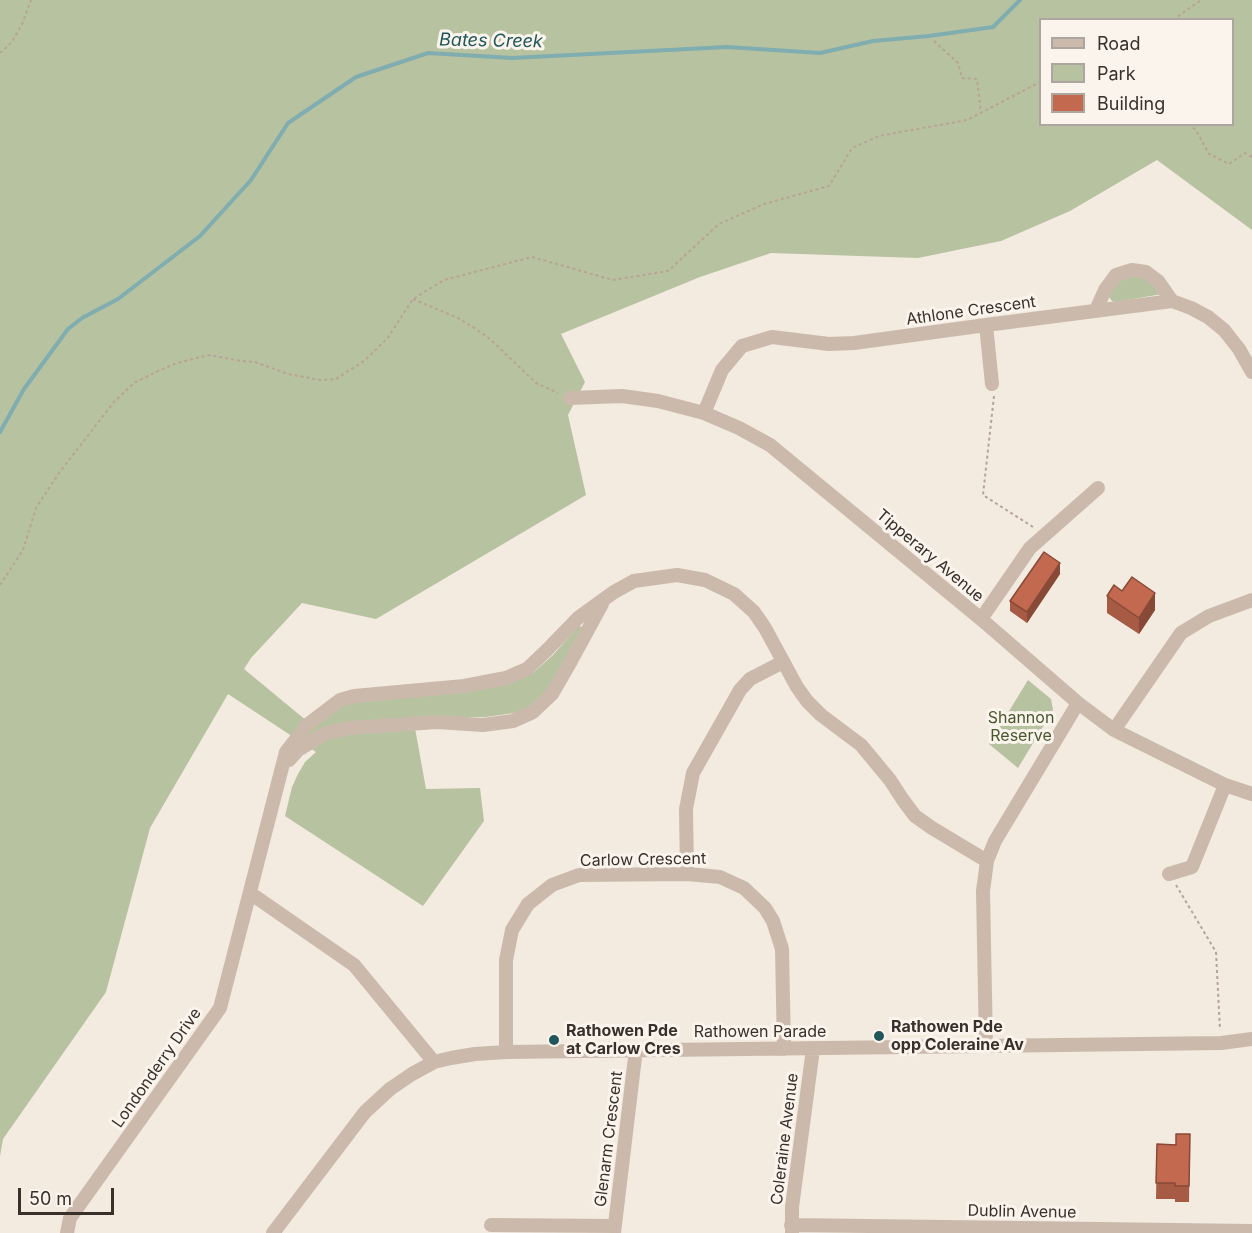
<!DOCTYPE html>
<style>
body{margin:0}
#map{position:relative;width:1252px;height:1233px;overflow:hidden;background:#f3eae0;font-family:Inter,sans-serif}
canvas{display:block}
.legend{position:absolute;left:1039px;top:18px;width:195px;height:108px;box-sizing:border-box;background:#faf4ed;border:2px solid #ada59f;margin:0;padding:8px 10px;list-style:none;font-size:18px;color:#392f2b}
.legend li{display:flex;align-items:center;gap:12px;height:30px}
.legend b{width:30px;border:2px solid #ada59f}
.scale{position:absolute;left:18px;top:1188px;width:96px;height:27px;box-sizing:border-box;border:3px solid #392f2b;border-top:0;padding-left:8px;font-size:18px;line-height:21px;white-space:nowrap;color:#392f2b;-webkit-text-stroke:4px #faf4ed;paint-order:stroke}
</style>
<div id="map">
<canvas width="1252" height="1233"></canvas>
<ul class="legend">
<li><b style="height:8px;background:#cbbaac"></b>Road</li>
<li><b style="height:16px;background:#b7c2a0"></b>Park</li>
<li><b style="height:16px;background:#c2694f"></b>Building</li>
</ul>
<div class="scale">50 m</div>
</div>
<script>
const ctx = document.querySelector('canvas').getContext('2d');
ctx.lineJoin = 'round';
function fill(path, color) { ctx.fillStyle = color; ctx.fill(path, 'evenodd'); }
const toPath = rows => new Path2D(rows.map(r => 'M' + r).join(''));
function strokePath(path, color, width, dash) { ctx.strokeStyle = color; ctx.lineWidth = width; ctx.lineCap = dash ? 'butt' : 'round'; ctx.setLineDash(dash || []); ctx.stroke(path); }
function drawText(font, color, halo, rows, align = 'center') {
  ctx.font = font + ' Inter,sans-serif'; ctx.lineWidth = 6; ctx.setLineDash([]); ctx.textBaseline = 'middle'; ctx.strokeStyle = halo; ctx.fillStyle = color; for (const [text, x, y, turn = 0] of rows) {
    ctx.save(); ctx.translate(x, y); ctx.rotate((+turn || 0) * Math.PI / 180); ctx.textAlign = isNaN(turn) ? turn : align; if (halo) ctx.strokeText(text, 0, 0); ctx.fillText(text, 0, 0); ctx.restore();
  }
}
const green = toPath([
 [0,0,1252,0,1252,230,1157,160,1070,211,1001,241,918,258,771,253,700,277,561,334,585,382,568,415,586,495,376,619,302,603,251,658,244,669,313,726,342,706,356,702,533,673,553,655,579,626,582,627,549,690,532,707,514,713,486,717,413,717,426,789,480,788,484,821,423,906,285,816,292,787,298,774,305,762,316,752,228,694,150,828,106,992,3,1139,0,1156],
 [1040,20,1232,20,1232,124,1040,124],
 [1129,274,1147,278,1162,294,1116,302,1112,301,1109,297,1110,292,1116,283],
 [1028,680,1051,699,1053,710,1018,768,989,744]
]);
const stream = toPath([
 [0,432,24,389,68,329,82,318,118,299,200,236,251,180,288,123,356,77,428,53,512,58,727,47,820,53,873,41,929,36,993,27,1020,0]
]);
const path = toPath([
 [1173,20,1201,0],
 [934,41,958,63,962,78,977,79,981,112],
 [0,53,12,42,22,24,31,0],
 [1188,124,1196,130,1209,154,1229,164,1245,153,1252,157],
 [413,299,458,318,476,329,490,339,536,383,558,393],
 [994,396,983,495,1033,527],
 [0,585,23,550,36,508,59,473,114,402,134,383,158,371,177,363,209,355,241,361,255,362,288,374,320,380,336,379,364,361,387,339,413,299,444,280,532,257,613,280,668,271,719,224,764,204,829,186,852,148,879,136,967,120,1040,82],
 [1176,885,1216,952,1220,1030]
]);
const minor = toPath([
 [1096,310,1105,290,1116,275,1132,270,1146,272,1158,281,1172,301],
 [986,325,992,384],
 [570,398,622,396,658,401,704,413,739,428,770,445,981,619,1078,703,1114,730,1225,785,1252,794],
 [704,413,722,370,742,346,772,337,829,344,854,343,986,325,1172,301,1191,308,1208,317,1224,330,1239,349,1252,372],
 [981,619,1030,548,1098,488],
 [1114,730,1181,633,1209,616,1252,600],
 [289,760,298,750,324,734,349,728,437,722,483,725,513,721,533,712,552,694,571,661,602,604],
 [687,874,686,809,693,773,740,690,750,679,783,662],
 [1169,874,1192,867,1225,785],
 [250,893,354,965,434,1062],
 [986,1046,983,891,987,861,995,841,1078,703],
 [506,1052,506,960,512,930,528,904,552,885,579,875,687,874,720,877,744,888,765,908,773,921,782,949,784,1049],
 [491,1225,614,1226],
 [791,1225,1252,1231],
 [67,1233,70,1218,220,1008,286,752,307,725,340,700,354,696,464,686,506,678,527,669,547,650,578,618,614,592,634,581,677,575,705,580,734,594,754,612,765,628,797,687,807,701,821,715,861,745,890,780,903,800,915,816,932,828,987,861],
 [273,1233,365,1112,390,1089,412,1074,434,1062,451,1058,475,1054,506,1052,1221,1043,1252,1039],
 [614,1233,636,1049],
 [792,1233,792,1207,813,1049]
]);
const wall = toPath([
 [1060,574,1027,623,1010,611,1010,601],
 [1122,591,1155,610,1139,634,1107,613,1107,596],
 [1190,1134,1189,1202,1175,1202,1175,1199,1156,1199,1157,1144,1176,1145]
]);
const shadedWall = toPath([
 [1060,563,1060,574,1027,623,1027,612],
 [1155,593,1155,610,1139,634,1139,618]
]);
const building = toPath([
 [1044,552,1060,563,1027,612,1010,601,1044,552],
 [1132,577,1155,593,1139,618,1107,596,1114,585,1122,591,1132,577],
 [1176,1134,1190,1134,1189,1186,1175,1186,1175,1183,1156,1183,1157,1144,1176,1145,1176,1134]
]);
const markers = [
 [879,1036,6,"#21575a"],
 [554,1040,6,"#21575a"]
];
const streetNames = [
 ["Athlone Crescent",971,311,-8],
 ["Tipperary Avenue",930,556,40],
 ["Carlow Crescent",643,860,-1],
 ["Rathowen Parade",760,1032],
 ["Londonderry Drive",157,1068,-55],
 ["Glenarm Crescent",609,1139,-83],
 ["Coleraine Avenue",785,1139,-83],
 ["Dublin Avenue",1022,1212,1]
];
const parkNames = [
 ["Shannon",1021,718],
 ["Reserve",1021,736]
];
const poiNames = [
 ["Rathowen Pde",891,1027],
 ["opp Coleraine Av",891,1045],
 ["Rathowen Pde",566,1031],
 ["at Carlow Cres",566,1049]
];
const waterNames = [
 ["Bates Creek",491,41,1]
];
fill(green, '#b7c2a0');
strokePath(stream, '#80adaf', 4);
strokePath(path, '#b7a496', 2, [3, 3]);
strokePath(minor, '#cbbaac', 14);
fill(wall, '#a75a44');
fill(shadedWall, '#884a37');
fill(building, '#c2694f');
strokePath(building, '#884a37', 1.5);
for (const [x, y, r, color] of markers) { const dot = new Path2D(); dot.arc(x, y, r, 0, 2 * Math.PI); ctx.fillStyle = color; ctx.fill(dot); strokePath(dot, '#faf4ed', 2); }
drawText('16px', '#392f2b', '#faf4ed', streetNames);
drawText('16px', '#49572f', '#faf4ed', parkNames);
drawText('bold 16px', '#392f2b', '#faf4ed', poiNames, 'left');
drawText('italic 18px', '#21575a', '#faf4ed', waterNames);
</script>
